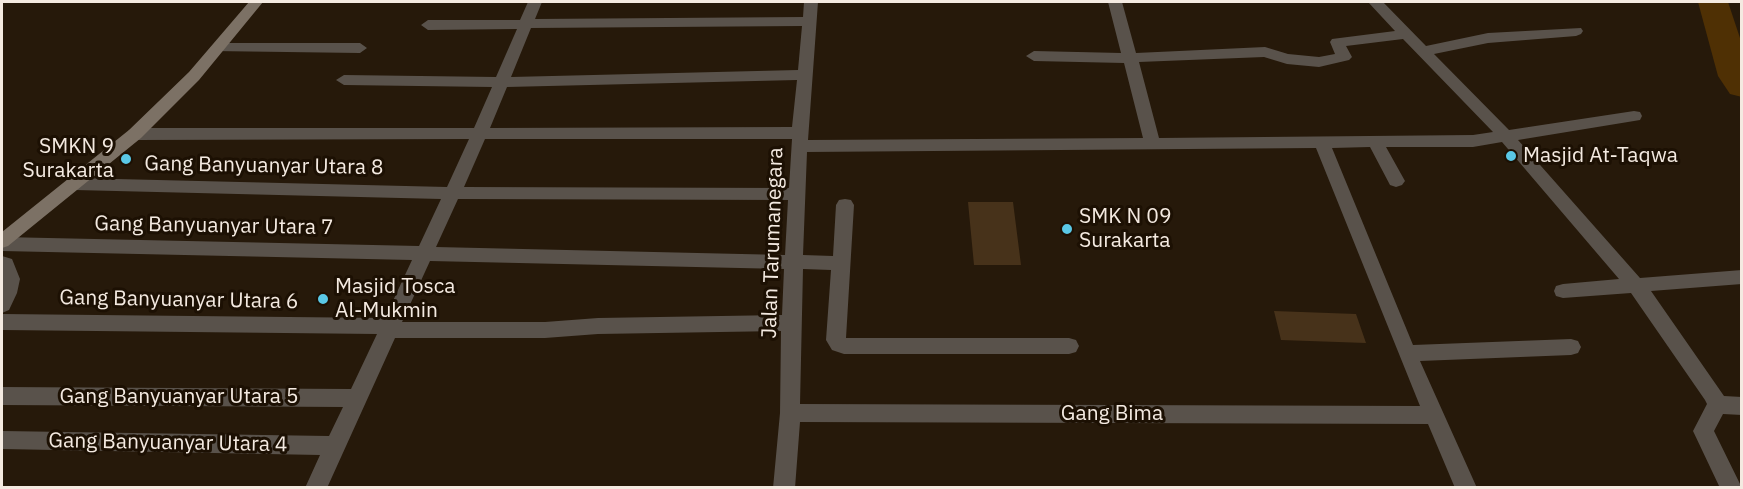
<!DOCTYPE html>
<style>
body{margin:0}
#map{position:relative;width:1743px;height:489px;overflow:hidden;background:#26190a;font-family:"IBM Plex Sans",sans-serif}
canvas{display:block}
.frame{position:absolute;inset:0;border:3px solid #f4eae1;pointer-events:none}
</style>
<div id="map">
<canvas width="1743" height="489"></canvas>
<div class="frame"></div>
</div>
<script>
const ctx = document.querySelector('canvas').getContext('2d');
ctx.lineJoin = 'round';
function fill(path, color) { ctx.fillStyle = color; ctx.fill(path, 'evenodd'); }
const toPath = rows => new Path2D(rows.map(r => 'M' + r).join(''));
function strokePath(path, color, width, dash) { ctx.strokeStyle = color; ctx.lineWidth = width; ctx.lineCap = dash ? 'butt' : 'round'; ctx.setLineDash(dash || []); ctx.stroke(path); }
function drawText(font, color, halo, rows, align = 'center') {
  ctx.font = font + ' "IBM Plex Sans",sans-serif'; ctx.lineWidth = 6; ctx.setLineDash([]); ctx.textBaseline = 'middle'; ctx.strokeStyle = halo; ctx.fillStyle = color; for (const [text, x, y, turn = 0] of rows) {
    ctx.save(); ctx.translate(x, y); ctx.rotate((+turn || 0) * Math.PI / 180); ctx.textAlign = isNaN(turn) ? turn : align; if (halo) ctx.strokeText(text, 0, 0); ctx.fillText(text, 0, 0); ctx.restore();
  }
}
const green = toPath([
 [968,202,1013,202,1021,265,974,265],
 [1274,311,1356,314,1366,343,1281,340]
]);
const river = toPath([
 [1698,2,1728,2,1742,44,1742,97,1730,94,1718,76,1698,2]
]);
const street = toPath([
 [528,2,542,2,535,19,803,17,804,2,818,2,808,140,1143,138,1124,63,1034,61,1026,56,1034,51,1121,53,1108,2,1122,2,1136,53,1265,47,1288,54,1319,57,1335,54,1330,42,1332,39,1395,31,1368,2,1383,2,1426,46,1488,33,1581,28,1583,31,1581,34,1576,36,1488,43,1434,54,1509,130,1634,111,1640,112,1642,116,1640,120,1634,121,1518,140,1640,278,1742,270,1742,284,1651,291,1724,396,1742,397,1742,415,1723,414,1714,431,1742,488,1720,488,1693,431,1707,404,1705,400,1631,293,1563,298,1556,296,1554,291,1556,286,1563,284,1619,279,1502,142,1473,147,1386,147,1405,181,1402,185,1396,187,1390,185,1370,147,1332,148,1413,345,1571,339,1578,341,1581,347,1578,353,1571,355,1420,361,1477,488,1455,488,1428,424,800,422,795,488,773,488,780,413,781,331,598,334,545,338,395,338,327,488,305,488,320,455,2,449,2,431,329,436,343,407,2,405,2,387,351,389,377,334,2,330,2,314,385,318,412,260,2,251,2,237,419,246,441,199,75,190,69,188,66,184,69,180,75,178,447,187,469,139,135,140,129,138,127,134,129,130,135,128,474,128,492,87,344,85,336,80,344,75,496,77,517,29,428,30,421,25,428,20,520,20,528,2],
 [802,26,798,70,511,77,531,28,802,26],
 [1403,39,1493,132,1473,135,1159,138,1139,62,1264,57,1287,64,1319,67,1349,60,1352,57,1346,46,1403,39],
 [797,80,792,127,490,128,507,87,797,80],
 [485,139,792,139,789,188,464,187,485,139],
 [1316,148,1420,406,800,404,803,269,831,270,826,340,832,350,844,354,1069,354,1076,352,1079,346,1076,340,1069,338,846,338,854,205,851,200,845,199,839,200,836,205,833,256,803,255,807,152,1316,148],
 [458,199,788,200,785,255,436,247,458,199],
 [430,261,784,269,782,315,598,318,545,322,402,322,430,261],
 [217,43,360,43,367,48,360,53,212,51,210,48,217,43],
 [2,256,12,259,20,279,17,293,9,310,2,313,2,256]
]);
const secondary = toPath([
 [249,2,263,2,199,80,141,138,8,246,2,248,2,232,129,130,189,72,249,2]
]);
const markers = [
 [1511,156,6,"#5ac8e6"],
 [126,159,6,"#5ac8e6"],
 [1067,229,6,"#5ac8e6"],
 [323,299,6,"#5ac8e6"]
];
const poiNames = [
 ["SMKN 9",114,147,"right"],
 ["Surakarta",114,171,"right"],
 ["Masjid At-Taqwa",1523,156],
 ["SMK N 09",1079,217],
 ["Surakarta",1079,241],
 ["Masjid Tosca",335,287],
 ["Al-Mukmin",335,311]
];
const streetNames = [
 ["Gang Banyuanyar Utara 8",264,166,1],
 ["Gang Banyuanyar Utara 7",214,226,1],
 ["Jalan Tarumanegara",773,243,-88],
 ["Gang Banyuanyar Utara 6",179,300,1],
 ["Gang Banyuanyar Utara 5",179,397],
 ["Gang Bima",1112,414],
 ["Gang Banyuanyar Utara 4",168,443,1]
];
fill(green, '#47321a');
fill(river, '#4f3004');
fill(street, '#59524b');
fill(secondary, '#7c7165');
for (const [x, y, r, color] of markers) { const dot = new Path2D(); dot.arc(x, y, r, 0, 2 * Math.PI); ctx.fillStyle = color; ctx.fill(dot); strokePath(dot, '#1c1003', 2); }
drawText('21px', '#f4eae1', '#1c1003', poiNames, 'left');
drawText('21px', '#f4eae1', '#1c1003', streetNames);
</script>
